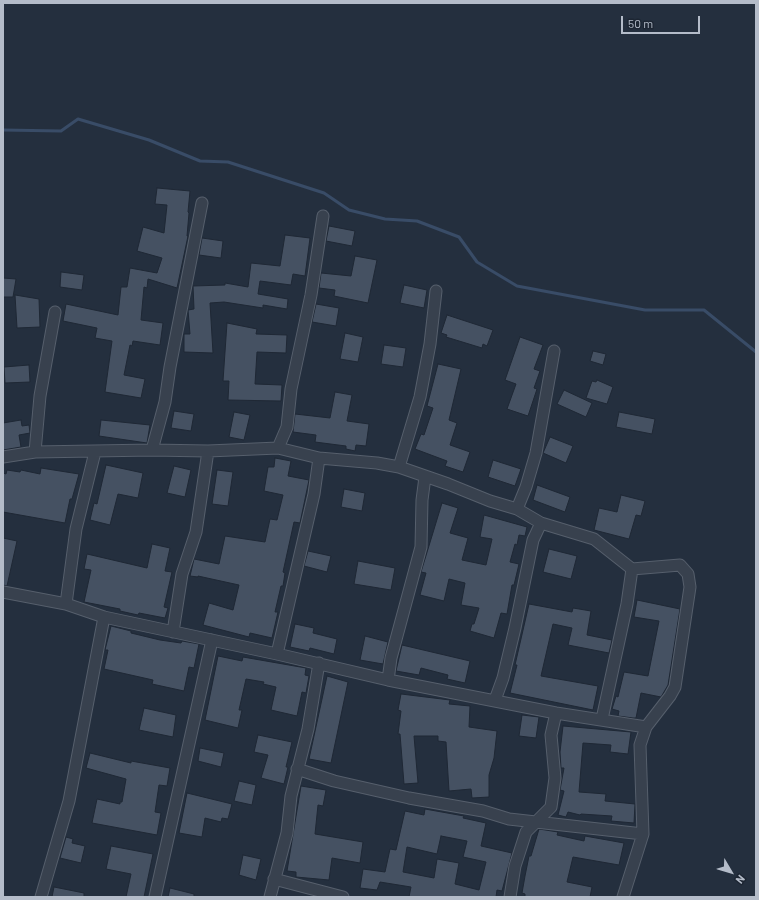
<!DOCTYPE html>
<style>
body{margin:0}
#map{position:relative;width:759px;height:900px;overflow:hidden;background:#242f3e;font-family:Barlow,sans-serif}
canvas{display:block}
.frame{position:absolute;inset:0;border:4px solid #b4bcc9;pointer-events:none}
.north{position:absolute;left:711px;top:852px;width:40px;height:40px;-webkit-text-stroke:3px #1d2633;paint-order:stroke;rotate:128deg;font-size:11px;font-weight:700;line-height:16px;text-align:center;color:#b4bcc9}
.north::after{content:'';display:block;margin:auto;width:14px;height:18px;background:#b4bcc9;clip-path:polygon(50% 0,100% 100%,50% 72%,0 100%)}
.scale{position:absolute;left:621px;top:16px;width:79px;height:18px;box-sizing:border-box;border:2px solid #b4bcc9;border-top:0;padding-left:5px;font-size:12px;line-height:14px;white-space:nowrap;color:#b4bcc9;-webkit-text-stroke:3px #1d2633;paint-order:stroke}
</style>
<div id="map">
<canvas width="759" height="900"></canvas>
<div class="frame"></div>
<div class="north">N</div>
<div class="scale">50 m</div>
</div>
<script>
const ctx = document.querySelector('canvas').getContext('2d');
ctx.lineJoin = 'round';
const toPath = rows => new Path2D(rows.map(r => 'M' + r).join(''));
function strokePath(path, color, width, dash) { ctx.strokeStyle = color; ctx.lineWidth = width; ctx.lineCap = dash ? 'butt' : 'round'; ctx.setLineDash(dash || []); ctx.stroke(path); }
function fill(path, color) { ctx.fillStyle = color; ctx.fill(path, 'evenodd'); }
const stream = toPath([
 [3,130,61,131,78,119,149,140,200,161,228,162,324,193,349,210,385,219,417,221,459,237,477,262,517,286,645,310,704,310,756,352]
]);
const building = toPath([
 [157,188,190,191,188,212,189,213,187,236,188,236,177,288,148,279,147,288,144,287,141,320,163,323,160,345,133,341,132,346,130,345,124,375,145,379,141,398,105,392,112,341,95,338,97,328,63,321,66,304,118,315,121,287,127,287,130,268,157,273,162,258,137,251,143,227,164,233,167,205,155,204,157,188],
 [329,226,355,231,352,246,326,241,329,226],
 [285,235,310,238,305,276,293,274,291,285,260,281,258,294,288,299,287,309,263,305,263,308,224,302,210,303,213,353,184,352,184,334,190,334,188,310,194,309,193,286,225,285,225,283,248,287,251,263,280,266,285,235],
 [202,238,223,241,221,258,199,255,202,238],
 [355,256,377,260,368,303,334,296,335,290,319,288,321,273,351,276,355,256],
 [61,272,84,275,82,290,60,287,61,272],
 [3,278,16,279,13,297,3,297,3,278],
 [404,285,427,290,424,308,400,303,404,285],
 [15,295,39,299,40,327,17,328,15,295],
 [316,304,339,308,336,326,312,322,316,304],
 [447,315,493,330,487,346,483,344,482,348,446,337,447,335,441,333,447,315],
 [227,323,257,329,256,334,287,335,286,353,257,352,255,384,282,385,281,401,228,400,229,381,223,381,227,323],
 [345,333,363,337,358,362,340,359,345,333],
 [520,337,543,345,534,369,540,371,534,388,537,389,528,416,507,409,516,384,505,380,520,337],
 [384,345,406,348,403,367,381,364,384,345],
 [593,351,606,354,603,365,590,361,593,351],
 [438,364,461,369,449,420,457,423,450,445,470,452,463,472,445,466,447,461,415,449,421,434,424,435,433,408,427,406,438,364],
 [29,365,30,382,5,383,4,367,29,365],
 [597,380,613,387,607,404,586,398,592,381,596,382,597,380],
 [564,390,592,403,586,417,557,404,564,390],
 [335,392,352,395,347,421,369,424,366,446,356,445,355,451,346,449,346,446,315,442,316,435,293,432,295,414,330,418,335,392],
 [174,411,194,414,191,431,171,428,174,411],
 [234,412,250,415,244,440,229,437,234,412],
 [619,412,655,419,652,434,616,427,619,412],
 [21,420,22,426,29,425,30,433,19,435,21,447,3,450,3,423,21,420],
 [101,420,150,425,147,443,99,436,101,420],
 [550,437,573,446,566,463,543,453,550,437],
 [275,458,291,461,288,476,309,480,300,523,294,522,283,572,285,573,283,586,281,586,275,612,278,612,272,638,250,633,249,637,203,625,209,603,233,610,239,585,198,576,198,577,190,576,194,559,219,564,225,536,265,542,270,519,277,520,283,495,264,491,268,467,274,467,275,458],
 [493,460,521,469,515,486,488,477,493,460],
 [106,465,143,473,138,498,118,494,110,525,90,520,94,503,97,504,106,465],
 [174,466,191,470,185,497,167,493,174,466],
 [41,468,79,474,72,499,70,499,65,523,3,512,3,473,6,474,7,470,20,472,21,470,40,474,41,468],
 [217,470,233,472,228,506,212,504,217,470],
 [537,485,570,497,565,512,533,500,537,485],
 [344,489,365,493,362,511,341,507,344,489],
 [621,495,645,501,641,516,636,515,629,539,594,530,599,508,617,512,621,495],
 [442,503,458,508,450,533,468,538,462,560,486,565,492,539,480,537,484,515,527,527,525,536,519,535,517,545,515,544,510,562,519,564,514,585,512,585,507,614,501,613,494,638,470,631,472,624,474,624,479,608,461,605,465,583,449,579,444,601,420,595,426,573,421,572,442,503],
 [3,538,17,541,7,586,3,585,3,538],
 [152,544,170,548,165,571,172,572,164,607,168,608,165,618,139,613,138,615,120,611,120,609,84,602,91,570,84,569,87,554,147,568,152,544],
 [549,549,577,556,571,579,543,572,549,549],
 [308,551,331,556,327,572,304,566,308,551],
 [358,561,395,568,391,590,354,584,358,561],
 [637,600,680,609,668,685,661,697,641,693,636,718,633,718,618,716,619,711,612,709,616,696,618,697,624,672,648,676,659,621,634,617,637,600],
 [529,604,572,612,573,608,591,611,587,635,612,640,609,653,568,645,572,628,553,624,541,676,598,686,593,710,510,693,517,665,515,665,529,604],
 [295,624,314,628,313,633,337,639,334,654,310,648,309,651,290,647,295,624],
 [111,626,131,631,131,633,160,640,181,643,182,641,199,644,194,668,189,667,184,691,152,684,153,680,104,669,108,650,105,650,111,626],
 [365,636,388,642,383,664,360,660,365,636],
 [402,645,470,661,465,683,447,679,448,675,421,668,419,675,396,671,402,645],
 [218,656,242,661,243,657,306,668,305,675,309,676,306,693,302,692,297,716,271,710,276,687,263,684,264,682,246,679,239,710,242,710,238,728,205,720,218,656],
 [327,676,348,682,331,763,309,759,327,676],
 [401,694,450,700,449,704,470,706,469,727,497,731,494,758,489,775,489,797,472,798,471,789,449,791,446,742,438,741,438,736,414,736,418,783,404,784,400,734,398,734,401,711,398,710,401,694],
 [144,708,176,715,173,737,139,730,144,708],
 [522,715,539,717,536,738,519,736,522,715],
 [563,726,631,732,628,754,610,752,611,745,583,743,579,792,606,794,605,801,635,804,634,823,611,821,612,816,581,814,580,815,568,812,566,817,558,815,564,791,560,790,564,768,561,768,560,752,563,726],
 [258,735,292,742,286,767,288,767,284,784,261,778,268,755,254,752,258,735],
 [200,748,224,753,221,767,198,761,200,748],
 [90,753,131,763,131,761,170,768,167,786,159,785,155,812,161,813,157,835,92,823,97,799,120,804,120,802,122,802,126,779,86,768,90,753],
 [239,781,256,785,252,805,234,801,239,781],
 [301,786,326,790,323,806,318,805,315,834,363,842,360,863,332,858,329,880,296,877,296,872,287,871,301,786],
 [187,793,232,804,228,819,222,818,221,822,205,818,202,837,179,833,187,793],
 [425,809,464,816,463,818,486,823,481,846,512,853,502,891,497,890,496,897,409,897,411,887,380,882,377,890,360,888,363,869,385,872,390,849,396,850,405,811,424,815,425,809],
 [441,836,467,841,463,857,486,862,479,890,455,884,459,863,437,859,434,878,403,872,407,847,437,854,441,836],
 [539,829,558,832,557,835,584,841,585,836,624,843,619,865,573,857,567,882,592,887,590,897,525,897,525,894,522,893,525,876,529,856,531,856,539,829],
 [66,837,73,839,72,843,85,846,81,863,60,858,66,837],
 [111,846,153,854,144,897,126,897,131,874,106,869,111,846],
 [243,855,261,859,256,880,239,875,243,855],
 [54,887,84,893,84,897,52,897,54,887],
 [170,888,194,894,194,897,168,897,170,888]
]);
const minor = toPath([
 [278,448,287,427,291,389,311,295,323,216],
 [152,450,165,402,170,367,202,203],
 [35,452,40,396,55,312],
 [3,457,35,452,152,450,208,451,278,448,319,458,377,463,399,467,448,484,490,501,517,509,541,523,594,539,632,569,680,565,688,574,690,587,675,687,670,696,646,727,640,745,643,834,623,897],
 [399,467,420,397,430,344,436,291],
 [517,509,526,487,536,453,554,351],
 [3,592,66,604,104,617,277,654,388,680,556,713,646,727],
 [66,604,76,529,95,452],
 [173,632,182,574,196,532,208,451],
 [277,654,314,494,319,458],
 [388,680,391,658,421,547,422,500,425,477],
 [495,700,503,678,515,628,533,540,541,523],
 [602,719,627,604,632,569],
 [297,769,334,781,409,798,483,811,509,819,643,834],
 [274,879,343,897],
 [41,897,69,801,104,617],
 [155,897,212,640],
 [270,897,287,833,291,796,308,729,319,663],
 [510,897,515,866,526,832,551,807,555,778,551,735,556,713]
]);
strokePath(stream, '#394c67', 3);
fill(building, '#455162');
strokePath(building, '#1f2835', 1);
strokePath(minor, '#565f6c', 13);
strokePath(minor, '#38414e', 11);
</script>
